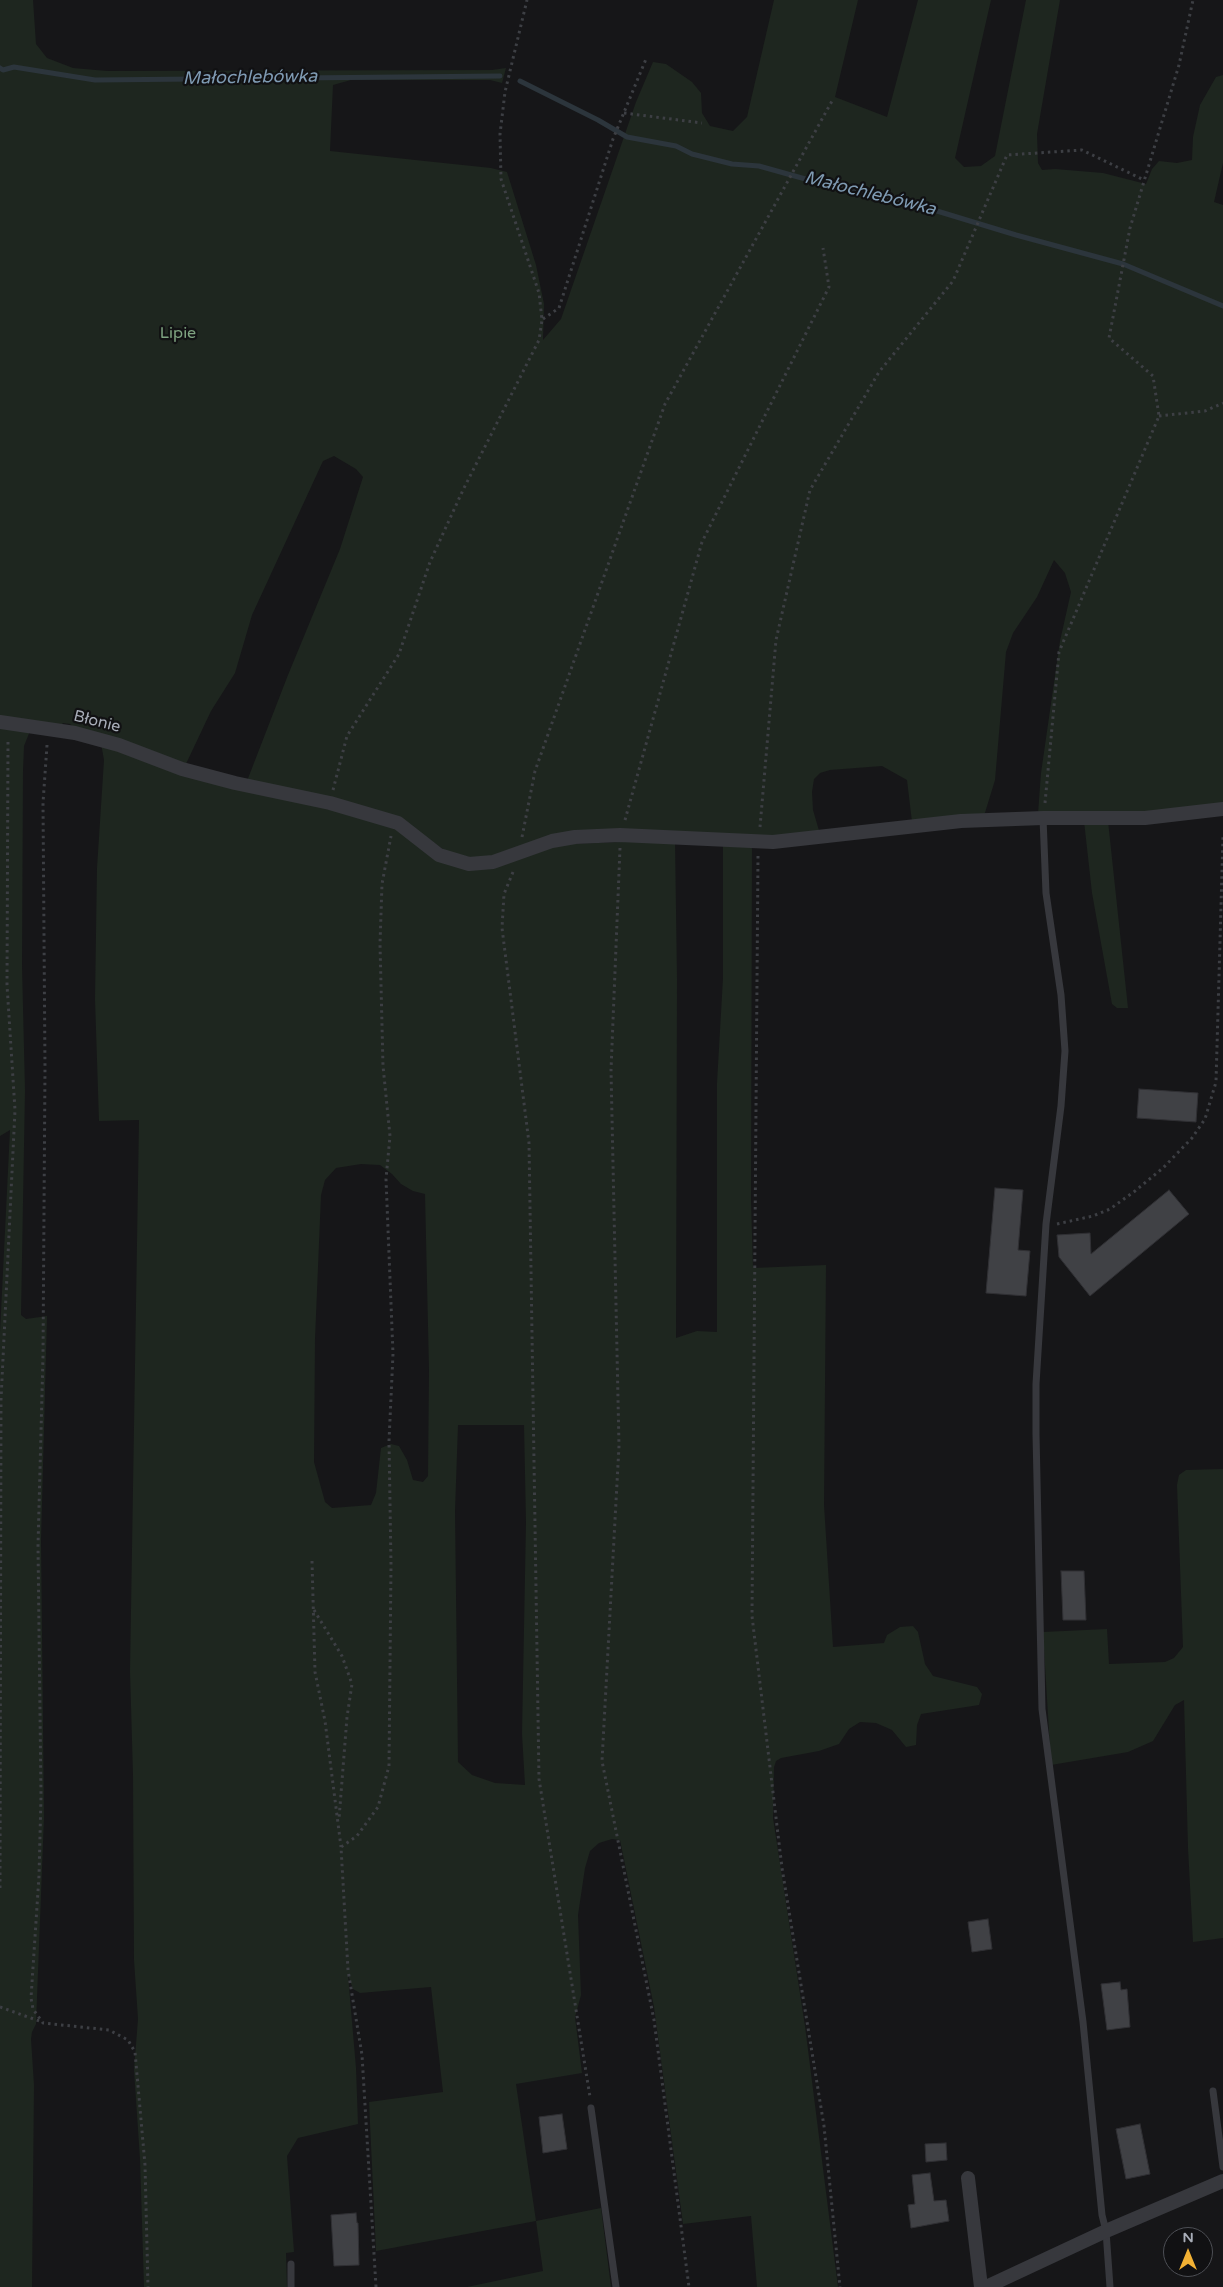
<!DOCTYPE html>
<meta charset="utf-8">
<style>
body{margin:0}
#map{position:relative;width:1223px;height:2287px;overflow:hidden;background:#161618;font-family:"Varela Round",sans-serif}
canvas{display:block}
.north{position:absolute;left:1163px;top:2227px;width:50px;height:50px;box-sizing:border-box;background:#111113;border:1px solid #4d4f55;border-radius:50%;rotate:0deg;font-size:14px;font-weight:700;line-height:20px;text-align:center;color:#a8adb8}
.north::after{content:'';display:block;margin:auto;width:18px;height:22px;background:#f2b134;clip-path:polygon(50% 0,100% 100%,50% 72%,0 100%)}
</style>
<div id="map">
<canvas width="1223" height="2287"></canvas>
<div class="north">N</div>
</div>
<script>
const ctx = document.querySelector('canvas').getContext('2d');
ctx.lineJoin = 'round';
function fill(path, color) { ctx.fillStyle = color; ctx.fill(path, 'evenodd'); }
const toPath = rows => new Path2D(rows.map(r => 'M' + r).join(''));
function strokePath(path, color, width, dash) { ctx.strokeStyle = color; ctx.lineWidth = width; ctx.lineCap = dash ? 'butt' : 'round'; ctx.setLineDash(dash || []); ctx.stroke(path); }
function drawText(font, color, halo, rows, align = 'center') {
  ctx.font = font + ' "Varela Round",sans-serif'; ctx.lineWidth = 4.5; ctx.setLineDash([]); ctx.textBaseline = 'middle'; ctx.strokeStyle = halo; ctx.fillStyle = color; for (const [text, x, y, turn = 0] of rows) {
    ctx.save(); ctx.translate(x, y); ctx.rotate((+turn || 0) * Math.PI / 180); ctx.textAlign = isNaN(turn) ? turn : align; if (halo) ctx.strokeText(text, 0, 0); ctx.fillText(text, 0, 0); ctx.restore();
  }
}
const green = toPath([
 [0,0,33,0,36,44,47,58,73,68,107,71,492,70,506,68,502,83,490,80,351,80,333,85,330,151,491,168,507,172,536,265,544,304,543,340,561,319,636,102,653,62,666,64,692,82,701,93,702,113,710,126,733,131,747,117,774,0,858,0,835,97,887,117,918,0,991,0,955,158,964,167,981,166,995,156,1026,0,1060,0,1037,134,1038,163,1042,170,1055,169,1103,173,1146,184,1152,169,1159,161,1177,163,1192,160,1193,137,1200,105,1216,77,1223,75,1223,163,1214,202,1223,205,1223,805,1127,813,1038,814,1041,773,1060,641,1071,592,1065,573,1054,560,1037,597,1013,633,1006,652,995,780,984,816,912,822,907,780,882,766,830,770,820,773,814,779,812,792,813,810,820,834,784,837,639,830,488,858,469,857,447,852,401,819,247,781,288,675,340,549,363,477,356,469,334,456,323,461,252,615,235,673,211,711,185,766,79,732,70,724,63,723,59,729,0,718],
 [0,727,30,731,24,746,23,771,22,966,25,1090,21,1315,26,1319,47,1316,41,1541,44,1817,36,2024,32,2032,31,2039,34,2085,32,2287,0,2287,0,1332,10,1130,0,1136],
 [101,743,392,825,460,866,570,844,675,840,677,979,676,1338,697,1331,717,1332,717,1083,723,978,723,844,752,846,751,1201,753,1268,826,1265,824,1505,833,1647,884,1643,887,1635,900,1627,913,1626,918,1632,925,1664,933,1676,977,1687,982,1694,979,1705,921,1714,917,1725,916,1745,906,1747,892,1730,876,1723,860,1722,849,1729,839,1744,819,1751,781,1758,776,1761,774,1767,773,1818,805,2026,838,2287,757,2287,751,2216,683,2224,654,2007,620,1840,612,1839,599,1843,590,1851,585,1868,578,1915,581,1995,575,2017,582,2073,516,2084,536,2221,601,2208,611,2287,467,2287,543,2271,536,2221,376,2251,369,2102,443,2092,431,1987,360,1993,353,1989,348,1975,356,2068,358,2124,298,2138,287,2156,294,2252,286,2253,287,2287,144,2287,140,2159,134,2070,138,2019,134,1960,133,1775,130,1671,139,1120,99,1121,95,999,97,868,104,760],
 [361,1164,380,1165,392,1174,401,1184,413,1191,425,1194,429,1370,428,1476,423,1482,413,1480,407,1460,399,1446,391,1444,381,1448,376,1493,371,1505,332,1508,325,1502,314,1462,315,1339,321,1195,325,1180,336,1168],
 [458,1425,524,1425,526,1522,522,1734,525,1785,495,1783,472,1775,458,1762,455,1511],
 [1084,821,1108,821,1128,1008,1117,1008,1112,1004,1092,893],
 [1223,1469,1223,1938,1193,1942,1188,1848,1184,1700,1175,1705,1153,1741,1128,1752,1051,1765,1043,1632,1107,1629,1109,1664,1165,1662,1174,1658,1183,1647,1177,1485,1179,1475,1186,1470]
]);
const stream = toPath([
 [0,68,3,70,14,67,95,80,500,76],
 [520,81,598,120,627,137,676,146,692,154,732,164,759,166,809,180,881,194,1016,235,1123,264,1223,306]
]);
const building = toPath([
 [1139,1089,1198,1093,1196,1122,1137,1118,1139,1089],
 [995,1188,1023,1190,1018,1250,1030,1251,1026,1296,986,1293,995,1188],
 [1169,1190,1189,1214,1090,1296,1059,1257,1057,1235,1090,1233,1091,1254,1169,1190],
 [1061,1571,1084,1571,1086,1620,1063,1620,1061,1571],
 [988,1919,992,1949,972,1952,968,1922,988,1919],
 [1120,1982,1121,1990,1127,1989,1130,2027,1107,2030,1101,1984,1120,1982],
 [562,2114,567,2149,543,2153,539,2117,562,2114],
 [1140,2124,1150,2174,1126,2179,1116,2129,1140,2124],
 [946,2143,947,2160,926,2162,925,2144,946,2143],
 [930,2173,934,2201,946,2200,949,2221,911,2228,908,2205,915,2204,912,2175,930,2173],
 [356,2213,357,2223,358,2223,359,2265,334,2266,331,2215,356,2213]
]);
const path = toPath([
 [624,113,702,123],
 [543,319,559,308,613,139,646,59],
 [1159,416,1205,411,1223,403],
 [47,745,43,803,45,1068,43,1356,38,1546,41,1796,39,1876,31,1998,33,2009,43,2023,109,2030,128,2040,135,2052,145,2165,148,2287],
 [333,790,347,736,399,654,430,562,463,490,539,340,542,320,539,293,501,179,500,134,505,92,527,0],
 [1045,803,1059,652,1159,416,1153,376,1109,338,1130,228,1179,65,1193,0],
 [625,820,702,542,829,287,823,248],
 [760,827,776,640,810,490,879,372,953,281,1007,155,1082,150,1144,180],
 [522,837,535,771,665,404,832,101],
 [620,848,611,1070,619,1446,602,1761,654,2020,689,2287],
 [758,856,752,1616,782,1868,824,2126,840,2287],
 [513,872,504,894,502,928,529,1143,539,1779,590,2097],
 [1057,1224,1093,1216,1110,1209,1135,1191,1163,1168,1192,1138,1205,1119,1216,1082,1223,836],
 [312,1561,315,1672,325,1721,341,1847],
 [314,1610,342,1656,352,1684,347,1717,339,1819],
 [0,1888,1,1400,15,1110,7,985,8,739],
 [0,2007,42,2022],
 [376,2287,362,2055,348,1970,341,1847,357,1836,378,1807,389,1766,391,1565,389,1441,393,1354,386,1179,390,1136,383,1066,380,944,382,884,391,836]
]);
const service = toPath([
 [1043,818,1046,893,1061,995,1065,1051,1061,1106,1046,1224,1036,1384,1036,1434,1042,1709,1083,2022,1102,2215,1106,2231,1110,2287],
 [1213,2091,1223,2167],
 [591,2108,616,2287],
 [291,2264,291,2287]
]);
const minor = toPath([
 [0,722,75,733,119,745,182,769,235,783,330,803,398,823,439,855,469,864,493,862,552,841,575,837,620,835,773,842,961,821,1043,818,1145,818,1223,809],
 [968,2178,981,2287],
 [986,2287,1106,2231,1223,2181]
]);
const parkNames = [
 ["Lipie",178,334]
];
const streetNames = [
 ["Błonie",97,722,14]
];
const waterNames = [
 ["Małochlebówka",250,78,-1],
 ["Małochlebówka",870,194,14]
];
fill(green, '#1e261f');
strokePath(stream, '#2c353c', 5);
fill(building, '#404145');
strokePath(building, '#303034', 1);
strokePath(path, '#3d3f44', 3, [2.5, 4]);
strokePath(service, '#37383d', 7);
strokePath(minor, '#37383d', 14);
drawText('16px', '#7fa381', '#111113', parkNames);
drawText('16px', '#a8adb8', '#111113', streetNames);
drawText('italic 18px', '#7f9bb3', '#111113', waterNames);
</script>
